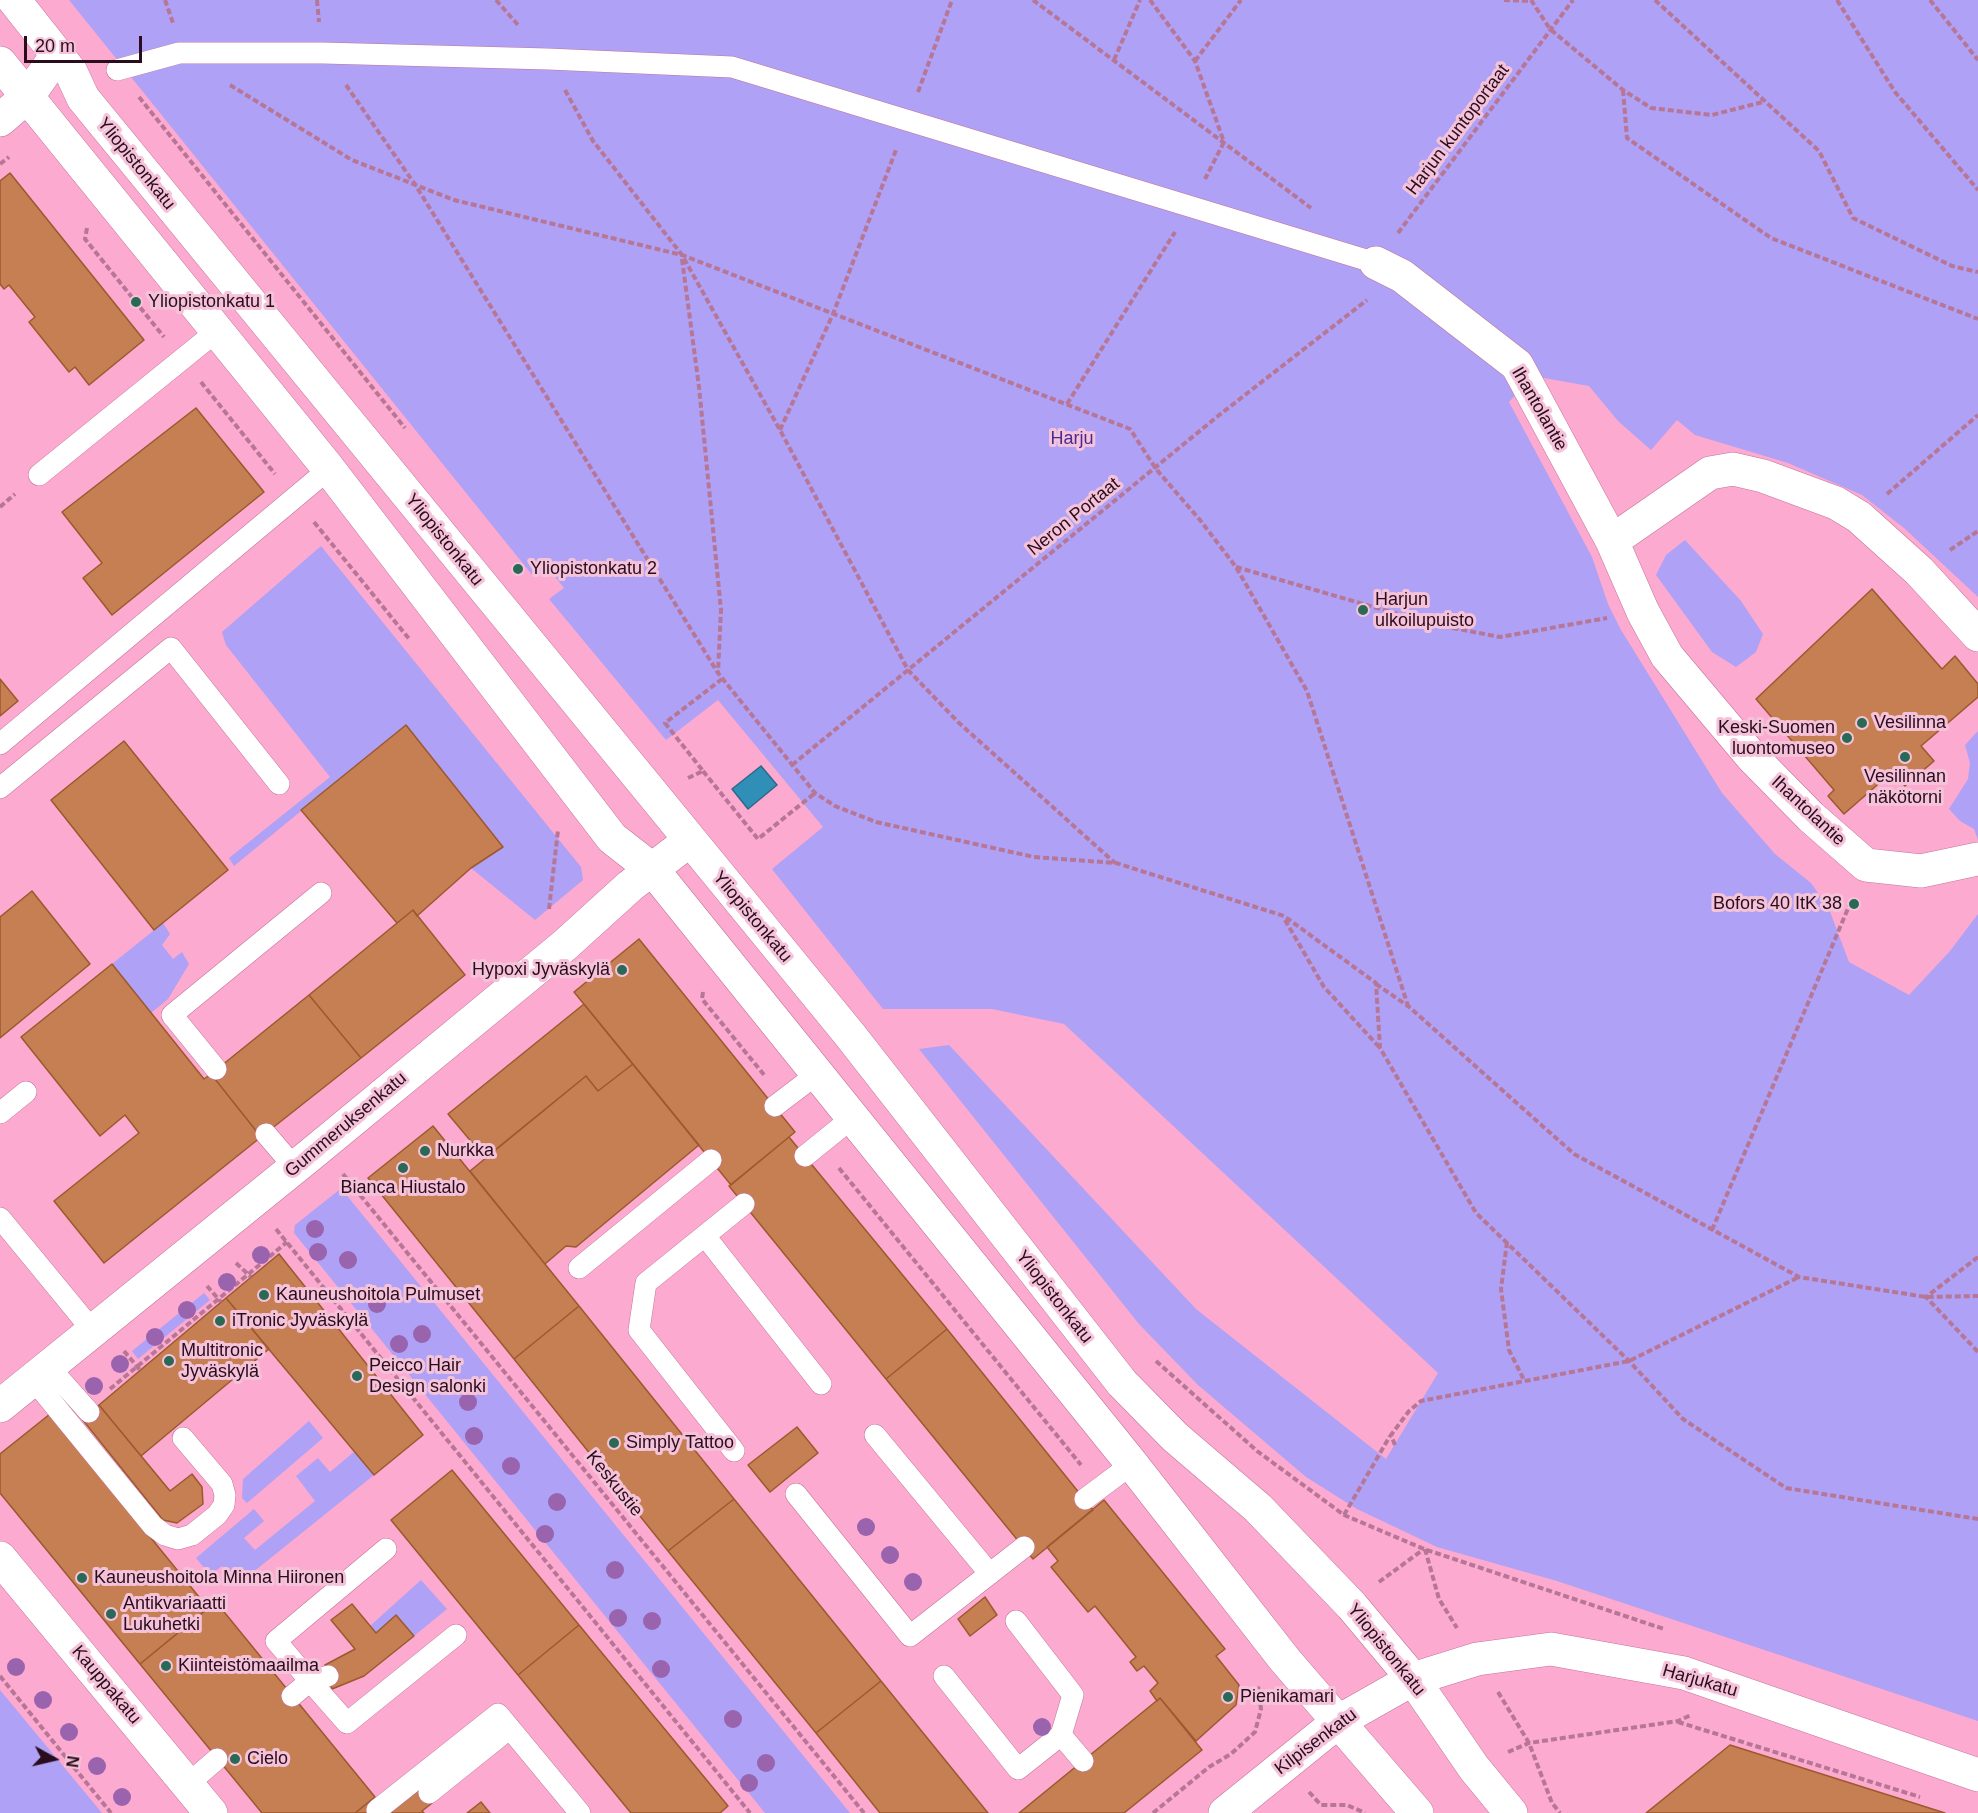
<!DOCTYPE html>
<meta charset="utf-8">
<style>
body{margin:0}
#map{position:relative;width:1978px;height:1813px;overflow:hidden;background:#fcaad0;font-family:Arial,sans-serif}
canvas{display:block}
.north{position:absolute;left:24px;top:1729px;width:60px;height:60px;-webkit-text-stroke:4px #f5c3d9;paint-order:stroke;rotate:98deg;font-size:16px;font-weight:700;line-height:24px;text-align:center;color:#2a0d1c}
.north::after{content:'';display:block;margin:auto;width:21px;height:27px;background:#2a0d1c;clip-path:polygon(50% 0,100% 100%,50% 72%,0 100%)}
.scale{position:absolute;left:24px;top:36px;width:118px;height:27px;box-sizing:border-box;border:3px solid #2a0d1c;border-top:0;padding-left:8px;font-size:18px;line-height:21px;white-space:nowrap;color:#2a0d1c;-webkit-text-stroke:4px #f5c3d9;paint-order:stroke}
</style>
<div id="map">
<canvas width="1978" height="1813"></canvas>
<div class="north">N</div>
<div class="scale">20 m</div>
</div>
<script>
const ctx = document.querySelector('canvas').getContext('2d');
ctx.lineJoin = 'round';
function fill(path, color) { ctx.fillStyle = color; ctx.fill(path, 'evenodd'); }
const toPath = rows => new Path2D(rows.map(r => 'M' + r).join(''));
function strokePath(path, color, width, dash) { ctx.strokeStyle = color; ctx.lineWidth = width; ctx.lineCap = dash ? 'butt' : 'round'; ctx.setLineDash(dash || []); ctx.stroke(path); }
function drawText(font, color, halo, rows, align = 'center') {
  ctx.font = font + ' Arial,sans-serif'; ctx.lineWidth = 6; ctx.setLineDash([]); ctx.textBaseline = 'middle'; ctx.strokeStyle = halo; ctx.fillStyle = color; for (const [text, x, y, turn = 0] of rows) {
    ctx.save(); ctx.translate(x, y); ctx.rotate((+turn || 0) * Math.PI / 180); ctx.textAlign = isNaN(turn) ? turn : align; if (halo) ctx.strokeText(text, 0, 0); ctx.fillText(text, 0, 0); ctx.restore();
  }
}
const green = toPath([
 [69,0,1978,0,1978,597,1904,528,1862,495,1788,463,1695,435,1677,420,1651,450,1618,421,1589,386,1533,376,1509,402,1592,557,1608,604,1621,630,1722,793,1775,854,1811,883,1829,909,1849,962,1909,995,1950,951,1978,914,1978,1721,1557,1581,1437,1547,1357,1509,1306,1477,1198,1385,1139,1324,919,1049,949,1045,1196,1309,1386,1459,1438,1373,1064,1024,992,1009,883,1009,772,869,823,827,718,700,666,740,549,599,564,588,549,569,533,576],
 [1685,540,1741,601,1763,634,1756,652,1736,667,1712,652,1656,575,1666,555],
 [321,546,581,867,583,880,535,920,471,868,503,846,406,725,234,866,229,858,330,777,226,645,222,632],
 [1978,731,1978,840,1974,829,1960,821,1949,809,1968,779,1970,763,1965,745],
 [163,923,170,934,162,945,173,959,182,952,189,964,168,999,151,1013,112,964],
 [339,1190,344,1192,850,1813,765,1813,294,1233,295,1225],
 [204,1293,210,1300,138,1359,132,1351],
 [309,1421,323,1438,247,1503,242,1498,243,1479],
 [355,1451,374,1475,237,1585,222,1566,210,1575,196,1558,254,1509,264,1521,244,1538,255,1550,315,1501,296,1476,318,1458,330,1472],
 [421,1580,447,1609,414,1636,396,1615,376,1633,370,1626],
 [0,1690,102,1813,0,1813]
]);
const water = toPath([
 [761,766,777,785,748,809,732,789,761,766]
]);
const building = toPath([
 [10,173,144,340,89,385,75,367,69,372,29,322,35,317,9,285,4,289,0,284,0,181,10,173],
 [196,408,264,492,112,615,83,578,102,563,62,512,196,408],
 [1872,589,1942,669,1955,656,1978,684,1978,697,1921,746,1934,761,1905,786,1892,772,1844,814,1828,796,1834,790,1756,699,1872,589],
 [0,679,18,701,0,716,0,679],
 [406,725,503,847,471,868,417,916,413,910,397,923,301,810,406,725],
 [124,741,228,870,154,930,51,800,124,741],
 [32,891,90,964,0,1038,0,917,32,891],
 [413,910,465,975,361,1058,309,995,413,910],
 [639,939,795,1132,731,1185,574,992,639,939],
 [112,964,204,1079,211,1074,261,1137,104,1263,54,1201,139,1133,125,1115,100,1136,21,1037,112,964],
 [309,995,361,1058,261,1137,211,1074,309,995],
 [584,1004,633,1064,598,1091,586,1076,485,1158,448,1114,584,1004],
 [633,1064,699,1145,576,1247,566,1246,545,1264,470,1171,586,1076,598,1091,633,1064],
 [433,1126,579,1306,514,1359,368,1178,433,1126],
 [789,1137,947,1329,886,1379,729,1186,789,1137],
 [279,1254,423,1435,374,1475,226,1298,279,1254],
 [226,1298,269,1349,141,1456,99,1405,226,1298],
 [579,1306,734,1499,668,1551,514,1359,579,1306],
 [947,1329,1093,1510,1033,1559,886,1379,947,1329],
 [99,1405,170,1491,192,1474,202,1487,203,1504,177,1523,163,1520,82,1419,99,1405],
 [50,1414,208,1608,140,1664,0,1493,0,1454,50,1414],
 [797,1427,818,1453,770,1492,748,1465,797,1427],
 [452,1470,579,1625,518,1675,391,1520,452,1470],
 [734,1499,881,1681,816,1733,668,1551,734,1499],
 [1104,1500,1225,1649,1216,1656,1239,1685,1236,1705,1196,1741,1160,1698,1157,1701,1150,1691,1158,1683,1144,1666,1137,1671,1130,1662,1136,1657,1095,1606,1088,1612,1051,1567,1058,1561,1047,1547,1104,1500],
 [985,1597,997,1615,970,1636,958,1619,985,1597],
 [216,1602,375,1797,355,1813,262,1813,140,1664,216,1602],
 [352,1604,376,1633,396,1615,414,1636,364,1676,332,1689,325,1665,355,1649,331,1620,352,1604],
 [579,1625,728,1806,720,1813,631,1813,518,1675,579,1625],
 [881,1681,988,1813,880,1813,816,1733,881,1681],
 [1160,1698,1202,1750,1124,1813,1019,1813,1160,1698],
 [1730,1745,1945,1813,1646,1813,1730,1745],
 [424,1786,436,1800,422,1811,424,1813,389,1813,424,1786],
 [370,1801,379,1813,355,1813,370,1801],
 [481,1802,490,1813,467,1813,481,1802]
]);
const path = toPath([
 [165,0,173,23],
 [317,0,319,22],
 [496,0,519,26],
 [1033,0,1311,208],
 [1150,0,1195,61,1224,142,1205,179],
 [1504,0,1532,1],
 [1531,0,1550,29,1623,90,1651,108,1712,115,1763,102],
 [1655,0,1819,151,1853,218,1952,266,1978,272],
 [1837,0,1895,92,1978,190],
 [1930,0,1978,60],
 [1114,60,1140,0],
 [1195,61,1241,0],
 [230,85,352,160,454,200,682,255,1130,429,1156,469,1200,520,1236,567,1307,691,1408,1006],
 [346,85,416,186,718,673,815,793,835,806,876,822,1034,857,1116,863,1284,916,1376,983,1380,1048,1476,1213,1629,1361,1683,1419,1786,1488,1978,1519],
 [565,90,593,141,682,255,780,430,908,670,958,722,1115,863],
 [1623,90,1627,138,1771,238,1978,319],
 [918,92,952,0],
 [139,97,405,428],
 [0,164,9,157],
 [87,228,85,239,164,337],
 [1398,233,1573,0],
 [682,259,699,387,721,610,718,672],
 [201,382,275,474],
 [1067,404,1175,232],
 [780,430,833,314,896,150],
 [1887,494,1978,415],
 [0,507,15,494],
 [314,522,410,640],
 [1950,550,1978,531],
 [1236,567,1432,624,1500,637,1607,618],
 [792,765,1218,416,1367,300],
 [703,771,758,839,815,793],
 [688,778,703,771,665,723,722,679],
 [549,909,558,830],
 [1285,920,1324,987,1380,1048],
 [1376,984,1408,1006,1574,1154,1799,1277,1926,1297,1978,1296],
 [703,992,702,999,765,1076],
 [839,1168,1081,1465],
 [343,1174,864,1813],
 [276,1229,750,1813],
 [1712,1230,1852,899],
 [1507,1242,1501,1289,1509,1350,1524,1380],
 [1978,1257,1926,1297,1978,1352],
 [236,1263,251,1277],
 [207,1286,221,1302],
 [124,1351,140,1370],
 [1156,1361,1257,1451,1344,1515,1424,1549,1664,1629],
 [110,1389,287,1242],
 [1395,1445,1391,1435,1409,1411,1421,1401,1629,1361,1799,1277],
 [1344,1515,1390,1436],
 [1425,1549,1439,1599,1457,1628],
 [1379,1582,1424,1549],
 [0,1676,111,1813],
 [1498,1692,1529,1743,1552,1803,1560,1813],
 [1678,1722,1920,1797],
 [1508,1752,1529,1743,1678,1721,1691,1715],
 [1309,1792,1321,1805,1347,1805,1365,1813],
 [1153,1813,1209,1767,1231,1754,1255,1732,1261,1709,1258,1686]
]);
const lane = toPath([
 [117,70,179,53,323,53,548,59,732,67,1376,263],
 [39,475,217,331],
 [0,744,329,469],
 [0,788,171,648,279,784],
 [216,1069,172,1015,321,893],
 [775,1106,817,1074],
 [0,1113,26,1092],
 [266,1134,295,1168],
 [805,1156,852,1118],
 [0,1218,93,1331],
 [705,1236,821,1384],
 [579,1268,711,1160],
 [49,1367,89,1412],
 [33,1379,153,1526,165,1535,178,1539,192,1535,217,1515,224,1505,225,1495,222,1484,183,1438],
 [875,1435,990,1574],
 [734,1451,639,1330,646,1283,744,1204],
 [796,1494,910,1636,1024,1547],
 [1085,1499,1132,1464],
 [1016,1621,1073,1695,1061,1735,1083,1761],
 [328,1676,310,1681,347,1723,456,1635],
 [944,1676,1018,1769,1061,1735],
 [292,1696,310,1681,276,1641,386,1549],
 [188,1784,217,1759],
 [429,1793,510,1728],
 [377,1810,498,1714,580,1813]
]);
const street = toPath([
 [0,120,28,96,57,55],
 [1376,263,1402,276,1517,365,1612,541,1643,612,1667,656,1752,757,1811,817,1866,865,1921,871,1978,859],
 [1612,541,1710,473,1733,469,1763,476,1836,503,1859,517,1919,571,1978,635],
 [0,1406,309,1156,565,945,630,886,689,841],
 [0,1558,211,1813],
 [1225,1813,1339,1721,1413,1679,1477,1659,1551,1649,1684,1673,1978,1775]
]);
const secondary = toPath([
 [14,0,71,72,83,98,850,1035,1122,1383,1175,1437,1258,1508,1352,1606,1413,1679,1474,1768,1511,1813],
 [0,63,329,469,612,838,653,870,1132,1464,1285,1660,1417,1813]
]);
const trees = [
 [315,1229],
 [318,1252],
 [261,1255],
 [348,1260],
 [227,1282],
 [377,1304],
 [187,1310],
 [422,1334],
 [155,1337],
 [399,1344],
 [120,1364],
 [94,1386],
 [468,1402],
 [474,1436],
 [511,1466],
 [557,1502],
 [866,1527],
 [545,1534],
 [890,1555],
 [615,1570],
 [913,1582],
 [618,1618],
 [652,1621],
 [16,1667],
 [661,1669],
 [43,1700],
 [733,1719],
 [1042,1727],
 [69,1732],
 [766,1763],
 [97,1766],
 [749,1783],
 [122,1797]
];
const markers = [
 [136,302,6,"#2a6956"],
 [518,569,6,"#2a6956"],
 [1363,610,6,"#2a6956"],
 [1862,723,6,"#2a6956"],
 [1847,738,6,"#2a6956"],
 [1905,757,6,"#2a6956"],
 [1854,904,6,"#2a6956"],
 [622,970,6,"#2a6956"],
 [425,1151,6,"#2a6956"],
 [403,1168,6,"#2a6956"],
 [264,1295,6,"#2a6956"],
 [220,1321,6,"#2a6956"],
 [169,1361,6,"#2a6956"],
 [357,1376,6,"#2a6956"],
 [614,1443,6,"#2a6956"],
 [82,1578,6,"#2a6956"],
 [111,1614,6,"#2a6956"],
 [166,1666,6,"#2a6956"],
 [1228,1697,6,"#2a6956"],
 [235,1759,6,"#2a6956"]
];
const streetNames = [
 ["Harjun kuntoportaat",1458,130,-53],
 ["Yliopistonkatu",136,164,51],
 ["Ihantolantie",1539,409,60],
 ["Neron Portaat",1074,517,-39],
 ["Yliopistonkatu",444,540,51],
 ["Ihantolantie",1808,811,43],
 ["Yliopistonkatu",752,917,50],
 ["Gummeruksenkatu",346,1125,-40],
 ["Yliopistonkatu",1054,1297,52],
 ["Keskustie",614,1484,51],
 ["Yliopistonkatu",1386,1650,51],
 ["Harjukatu",1700,1681,16],
 ["Kauppakatu",106,1685,50],
 ["Kilpisenkatu",1316,1742,-37]
];
const poiNames = [
 ["Yliopistonkatu 1",148,302],
 ["Yliopistonkatu 2",530,569],
 ["Harjun",1375,600],
 ["ulkoilupuisto",1375,621],
 ["Vesilinna",1874,723],
 ["Keski-Suomen",1835,728,"right"],
 ["luontomuseo",1835,749,"right"],
 ["Vesilinnan",1905,777,"center"],
 ["näkötorni",1905,798,"center"],
 ["Bofors 40 ItK 38",1842,904,"right"],
 ["Hypoxi Jyväskylä",610,970,"right"],
 ["Nurkka",437,1151],
 ["Bianca Hiustalo",403,1188,"center"],
 ["Kauneushoitola Pulmuset",276,1295],
 ["iTronic Jyväskylä",232,1321],
 ["Multitronic",181,1351],
 ["Jyväskylä",181,1372],
 ["Peicco Hair",369,1366],
 ["Design salonki",369,1387],
 ["Simply Tattoo",626,1443],
 ["Kauneushoitola Minna Hiironen",94,1578],
 ["Antikvariaatti",123,1604],
 ["Lukuhetki",123,1625],
 ["Kiinteistömaailma",178,1666],
 ["Pienikamari",1240,1697],
 ["Cielo",247,1759]
];
const parkNames = [
 ["Harju",1072,439]
];
fill(green, '#aea1f6');
fill(water, '#308fb7');
strokePath(water, '#2e6888', 1.5);
fill(building, '#c67e53');
strokePath(building, '#9d582d', 1.5);
strokePath(lane, '#c2749a', 22);
strokePath(street, '#c2749a', 34);
strokePath(secondary, '#c2749a', 34);
strokePath(path, '#b77695', 4, [6, 3]);
strokePath(lane, '#fff', 21);
strokePath(street, '#fff', 33);
strokePath(secondary, '#fff', 33);
ctx.fillStyle = '#9963ae';
for (const [x, y] of trees) { ctx.beginPath(); ctx.arc(x, y, 9, 0, 2 * Math.PI); ctx.fill(); }
for (const [x, y, r, color] of markers) { const dot = new Path2D(); dot.arc(x, y, r, 0, 2 * Math.PI); ctx.fillStyle = color; ctx.fill(dot); strokePath(dot, '#f5c3d9', 2); }
drawText('18px', '#2a0d1c', '#f5c3d9', streetNames);
drawText('18px', '#2a0d1c', '#f5c3d9', poiNames, 'left');
drawText('18px', '#482992', '#f5c3d9', parkNames);
</script>
